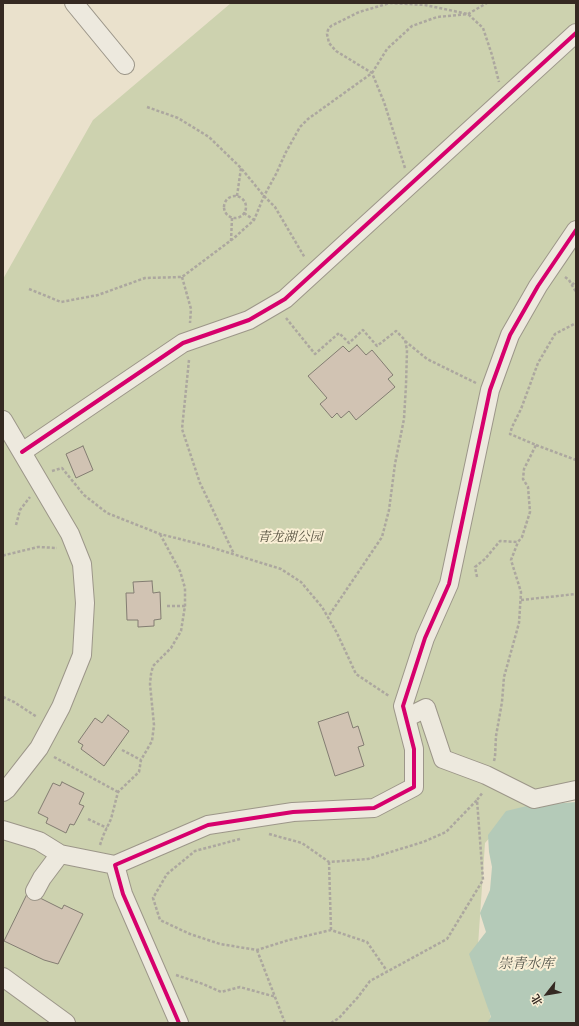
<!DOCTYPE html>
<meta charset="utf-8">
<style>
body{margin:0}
#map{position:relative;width:579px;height:1026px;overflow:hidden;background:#eae1cc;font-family:"Gentium Book Plus","Noto Serif SC",serif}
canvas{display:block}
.frame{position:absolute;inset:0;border:4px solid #352922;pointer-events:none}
.north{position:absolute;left:527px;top:974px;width:40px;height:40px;-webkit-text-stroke:3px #faefd5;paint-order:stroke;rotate:239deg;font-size:11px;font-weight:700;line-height:16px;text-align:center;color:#352922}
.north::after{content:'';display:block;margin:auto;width:14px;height:18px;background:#352922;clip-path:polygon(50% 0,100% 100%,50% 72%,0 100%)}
</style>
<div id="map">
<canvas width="579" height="1026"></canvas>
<div class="frame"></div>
<div class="north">北</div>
</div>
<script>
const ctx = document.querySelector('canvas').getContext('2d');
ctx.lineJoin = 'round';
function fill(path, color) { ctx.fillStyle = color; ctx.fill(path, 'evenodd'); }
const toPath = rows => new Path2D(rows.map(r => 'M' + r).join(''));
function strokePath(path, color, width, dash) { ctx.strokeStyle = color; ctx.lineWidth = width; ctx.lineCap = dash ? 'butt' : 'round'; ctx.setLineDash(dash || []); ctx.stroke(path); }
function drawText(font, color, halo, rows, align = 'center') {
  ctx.font = font + ' "Gentium Book Plus","Noto Serif SC",serif'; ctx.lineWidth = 4; ctx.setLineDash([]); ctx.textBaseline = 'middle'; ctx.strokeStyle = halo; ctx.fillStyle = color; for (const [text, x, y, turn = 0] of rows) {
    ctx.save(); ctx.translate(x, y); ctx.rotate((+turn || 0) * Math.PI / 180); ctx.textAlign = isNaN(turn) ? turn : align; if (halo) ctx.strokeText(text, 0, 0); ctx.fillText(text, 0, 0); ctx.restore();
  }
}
const green = toPath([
 [231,3,576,3,576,798,510,815,485,843,477,960,492,1023,3,1023,3,279,93,120]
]);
const water = toPath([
 [576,802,576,1023,487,1023,491,1017,469,954,486,932,480,913,490,890,492,867,489,852,488,835,506,811,527,806]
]);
const building = toPath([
 [357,345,366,355,372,350,393,375,388,379,395,387,356,420,349,411,341,418,337,413,332,418,320,404,327,398,308,376,343,346,349,352,357,345],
 [83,446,93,470,76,478,66,454,83,446],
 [152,581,153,593,160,592,161,619,154,620,154,626,138,627,138,620,127,620,126,593,134,593,133,582,152,581],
 [348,712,353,728,358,726,364,745,358,747,364,766,335,776,318,722,348,712],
 [108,715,129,731,104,766,81,749,83,745,78,742,95,718,102,723,108,715],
 [62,782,84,793,79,804,84,806,74,825,70,824,66,833,46,823,48,818,38,813,53,783,60,786,62,782],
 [28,892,62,909,64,905,83,914,58,964,44,960,4,941,28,892]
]);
const path = toPath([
 [147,107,178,118,209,137,241,168,264,196,275,207,305,258],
 [405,168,384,102,372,73,336,51,329,43,327,34,328,30,331,26,359,12,390,3,425,5,468,14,483,28,492,55,499,82],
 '224 207a11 11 0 1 1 22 0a11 11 0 1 1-22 0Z',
 [237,196,241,168],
 [244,213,254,220],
 [231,241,232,218],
 [182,277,191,309,190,323],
 [565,277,569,280,576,292],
 [572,285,576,281],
 [29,289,61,302,98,295,145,278,182,277,234,238,254,220,264,196,276,174,286,152,300,127,308,119,372,73,387,49,412,26,437,17,468,14,487,3],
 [286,318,315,354,339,333,349,343,363,330,377,346,396,331,405,340,407,350,406,385,404,419,395,464,389,510,382,537,328,617],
 [405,341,427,359,476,383],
 [189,360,182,429,200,483,234,554],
 [536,445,576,460],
 [52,471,62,468,84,495,107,513,160,534,207,546,281,569,301,582,322,607,337,633,356,674,389,696],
 [16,525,20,510,30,497],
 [3,556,5,555,38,547,57,548],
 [477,577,475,567,485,559,500,541,518,542,522,537,530,512,528,487,523,479,524,469,536,445,510,434,512,427,521,409,538,363,555,334,576,323],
 [521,600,576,594],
 [167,606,185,606],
 [3,697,14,702,37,717],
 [122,750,141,760],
 [54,757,118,792],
 [494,761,495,757,496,736,502,702,504,677,519,623,521,592,511,560,518,542],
 [88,819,107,828],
 [269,834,302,843,329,862,368,859,423,842,446,832,477,800],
 [240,839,195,851,167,874,153,898,160,920,190,934,220,944,257,950,289,940,331,930,367,942,387,971],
 [100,845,103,836,111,819,118,792,139,772,141,760,152,741,154,725,150,684,151,674,153,666,171,648,181,631,185,606,185,588,180,571,160,534],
 [329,862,331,930],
 [257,950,285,1023],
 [176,975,203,984,221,992,240,987,276,997],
 [331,1023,339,1018,358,997,370,981,447,939,483,880,477,800,483,792]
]);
const minor = toPath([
 [74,3,125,65],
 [3,420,70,534,82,564,85,603,82,655,61,707,39,748,7,789,3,792],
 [22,452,183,343,249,320,285,299,576,33],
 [406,718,426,708,443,759,486,775,534,799,576,790],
 [3,830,39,841,60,854,115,865],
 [35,891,42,878,60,854],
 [3,977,66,1023],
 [179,1023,123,894,115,865,208,825,293,812,374,808,414,787,414,749,403,706,425,638,449,584,490,390,510,335,538,286,576,230]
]);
const cycleway = toPath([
 [22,452,183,343,249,320,285,299,576,33],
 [179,1023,123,894,115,865,208,825,293,812,374,808,414,787,414,749,403,706,425,638,449,584,490,390,510,335,538,286,576,230]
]);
const parkNames = [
 ["青龙湖公园",290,538]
];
const waterNames = [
 ["崇青水库",526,964]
];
fill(green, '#cdd2af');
fill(water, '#b4cab8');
fill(building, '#d1c3b3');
strokePath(building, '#837d72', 1);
strokePath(minor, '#9c9689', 20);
strokePath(path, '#aca79f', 2.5, [3, 2]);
strokePath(minor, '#ede9de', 18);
strokePath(cycleway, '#d6006c', 4);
drawText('italic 13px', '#55503f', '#faefd5', parkNames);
drawText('italic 14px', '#54564c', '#faefd5', waterNames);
</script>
